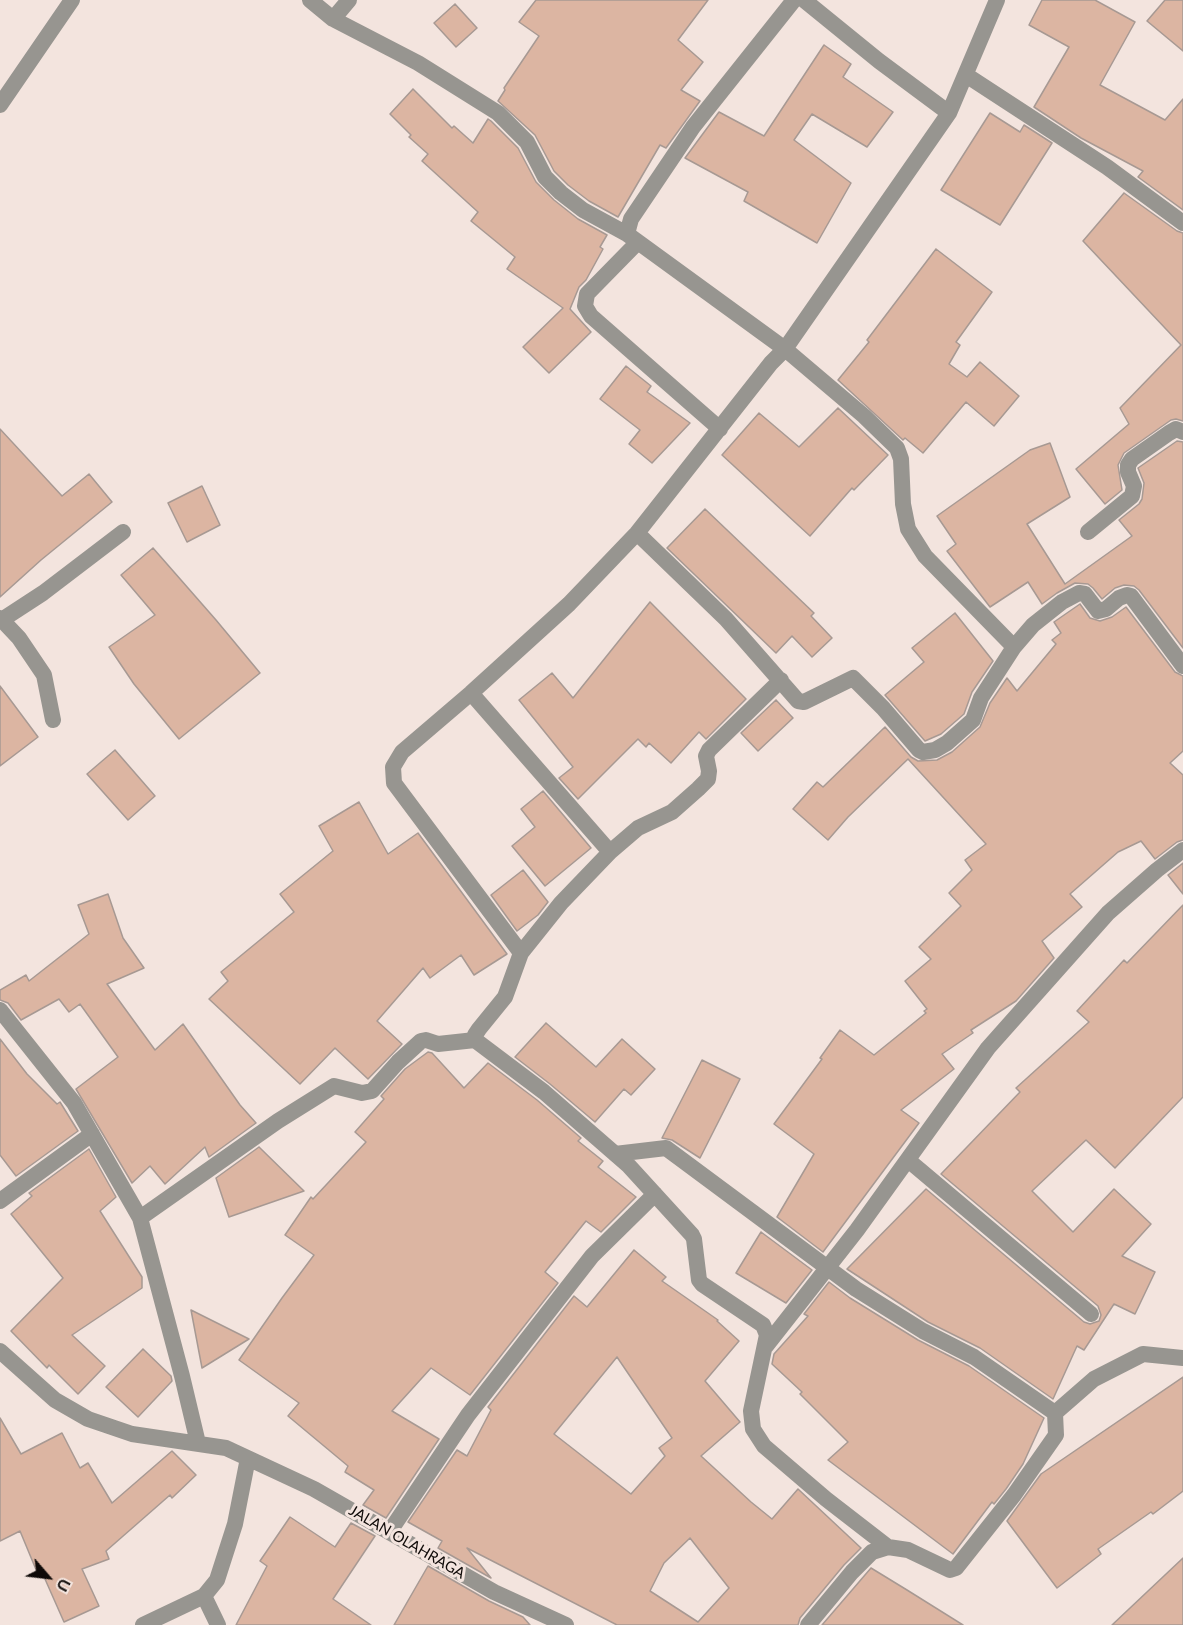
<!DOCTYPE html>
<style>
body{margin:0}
#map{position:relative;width:1183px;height:1625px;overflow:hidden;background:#f3e4de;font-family:Lato,sans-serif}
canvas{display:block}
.north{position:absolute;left:18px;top:1547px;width:60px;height:60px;-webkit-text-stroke:4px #f3e4de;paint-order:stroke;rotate:118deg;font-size:16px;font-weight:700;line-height:24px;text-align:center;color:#0f0a08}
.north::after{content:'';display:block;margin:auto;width:21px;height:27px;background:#0f0a08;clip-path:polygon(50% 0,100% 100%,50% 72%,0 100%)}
</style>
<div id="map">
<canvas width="1183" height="1625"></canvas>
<div class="north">U</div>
</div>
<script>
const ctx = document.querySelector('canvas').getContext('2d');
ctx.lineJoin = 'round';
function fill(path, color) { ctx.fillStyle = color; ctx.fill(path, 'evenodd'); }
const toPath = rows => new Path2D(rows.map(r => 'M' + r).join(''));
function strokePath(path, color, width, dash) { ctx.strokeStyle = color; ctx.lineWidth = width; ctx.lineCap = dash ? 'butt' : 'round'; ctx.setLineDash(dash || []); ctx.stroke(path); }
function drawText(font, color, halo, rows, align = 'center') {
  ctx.font = font + ' Lato,sans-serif'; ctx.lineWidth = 6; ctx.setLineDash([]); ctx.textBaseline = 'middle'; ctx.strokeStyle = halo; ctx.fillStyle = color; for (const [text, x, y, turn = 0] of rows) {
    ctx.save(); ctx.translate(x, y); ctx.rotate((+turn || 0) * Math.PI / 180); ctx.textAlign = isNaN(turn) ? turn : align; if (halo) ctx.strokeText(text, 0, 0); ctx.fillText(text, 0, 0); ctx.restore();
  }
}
const building = toPath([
 [536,0,708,0,678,40,703,62,681,90,700,101,666,148,660,145,618,217,589,201,568,185,554,171,535,135,498,101,505,90,504,88,539,36,519,22,536,0],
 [1042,0,1095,0,1135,22,1100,85,1165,120,1183,99,1183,210,1138,177,1143,171,1081,138,1034,107,1069,47,1029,25,1042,0],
 [1165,0,1183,0,1183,51,1147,21,1165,0],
 [455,4,477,28,456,47,434,23,455,4],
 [824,45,851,64,843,77,893,112,867,147,812,114,794,140,851,183,817,243,744,201,748,192,685,158,719,112,764,136,824,45],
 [413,89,452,128,454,126,473,143,488,119,491,121,518,148,536,182,554,200,578,219,607,235,600,247,603,249,586,280,579,287,570,309,591,332,549,373,523,347,563,308,507,269,515,257,471,221,478,212,422,161,428,154,409,137,411,135,390,114,413,89],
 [990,113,1020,132,1024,125,1052,143,1000,225,941,190,990,113],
 [1124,193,1177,231,1183,233,1183,421,1176,419,1171,420,1124,453,1118,465,1122,490,1105,504,1076,469,1129,424,1120,408,1181,345,1083,241,1124,193],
 [936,249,992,292,956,342,960,345,949,364,967,377,980,362,1019,396,994,426,966,402,923,453,905,438,903,440,838,380,869,342,867,340,936,249],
 [626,366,651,386,647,392,690,423,652,463,629,444,640,430,600,399,626,366],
 [838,408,888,455,854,490,852,488,810,536,722,455,759,413,799,447,838,408],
 [0,429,62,496,89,474,112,502,41,560,0,597,0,429],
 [1177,441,1183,442,1183,648,1139,590,1134,586,1124,585,1115,588,1102,599,1093,588,1088,584,1075,583,1057,593,1042,604,1028,582,990,607,947,551,956,544,937,516,1030,450,1050,443,1070,497,1027,524,1065,584,1132,536,1119,520,1139,504,1142,499,1144,483,1138,468,1177,441],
 [202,486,220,525,187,542,168,503,202,486],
 [705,509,814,613,811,616,832,638,812,657,792,636,776,653,667,548,705,509],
 [153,548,216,620,260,673,179,739,134,684,109,647,155,615,121,575,153,548],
 [650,602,746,699,706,739,699,732,671,763,649,743,646,747,638,739,578,799,559,778,573,767,519,700,552,673,573,698,650,602],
 [1080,604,1090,618,1100,621,1112,617,1126,607,1175,672,1183,676,1183,751,1170,763,1183,775,1183,840,1177,842,1155,859,1141,841,1118,852,1070,894,1082,907,1042,941,1054,958,1016,1001,971,1030,973,1033,942,1054,954,1069,901,1110,919,1123,823,1252,777,1217,814,1154,774,1124,822,1059,820,1058,840,1030,874,1055,926,1013,924,1011,927,1009,905,981,931,959,919,947,961,906,949,893,972,870,965,860,986,844,908,759,848,817,828,840,793,809,817,782,823,787,885,727,911,757,918,761,937,760,952,752,980,727,990,703,1007,678,1017,691,1056,644,1052,640,1061,633,1054,622,1080,604],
 [955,613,993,661,972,692,964,714,941,734,925,741,885,695,924,662,912,648,955,613],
 [0,686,38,737,0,766,0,686],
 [776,700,793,718,758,751,741,733,776,700],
 [115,750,155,796,128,820,87,774,115,750],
 [543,791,591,848,545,886,512,846,535,827,521,809,543,791],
 [359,802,388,854,418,833,507,954,474,975,461,955,430,978,423,968,377,1021,402,1044,368,1079,335,1048,300,1084,209,999,228,981,221,972,294,912,280,894,333,851,319,826,359,802],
 [1183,863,1183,894,1168,875,1183,863],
 [523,870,548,902,538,915,517,931,491,895,523,870],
 [108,894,123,938,144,968,107,984,155,1050,183,1024,240,1105,256,1123,209,1157,205,1147,165,1184,150,1166,132,1183,76,1089,118,1057,80,1004,69,1012,59,999,21,1020,8,1003,0,1000,0,990,26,975,29,981,89,934,78,905,108,894],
 [1183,905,1183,1097,1115,1168,1086,1140,1032,1191,1073,1232,1114,1189,1151,1224,1122,1256,1155,1272,1135,1314,1114,1304,1084,1350,1077,1346,1053,1399,980,1348,928,1322,847,1269,926,1189,1084,1322,1090,1324,1099,1321,1101,1315,1098,1306,941,1174,1020,1092,1016,1088,1089,1022,1077,1011,1124,960,1127,963,1183,905],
 [546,1023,596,1067,622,1039,655,1069,631,1095,624,1089,595,1122,550,1084,515,1057,546,1023],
 [0,1039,27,1074,57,1104,60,1102,78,1131,16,1176,0,1155,0,1039],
 [428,1052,432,1053,464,1088,488,1063,537,1100,581,1138,578,1141,603,1161,598,1167,636,1197,601,1232,586,1221,545,1272,558,1283,470,1395,431,1368,392,1411,439,1439,386,1518,363,1505,374,1490,345,1472,348,1466,288,1416,299,1403,239,1360,282,1298,314,1255,285,1235,311,1197,313,1199,366,1142,355,1132,384,1099,381,1096,405,1069,428,1052],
 [702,1060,740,1079,700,1158,672,1140,662,1138,702,1060],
 [259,1147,304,1191,229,1217,216,1178,259,1147],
 [89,1149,116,1197,100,1211,142,1277,142,1288,72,1335,105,1366,78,1394,49,1365,47,1368,11,1331,63,1278,11,1214,32,1196,29,1193,89,1149],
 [761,1232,812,1270,786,1303,736,1273,761,1232],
 [634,1250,666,1277,662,1281,718,1320,717,1321,739,1341,705,1381,740,1422,701,1456,751,1502,772,1519,798,1489,861,1548,844,1565,800,1618,798,1625,617,1625,467,1548,491,1578,438,1548,442,1541,408,1522,457,1450,467,1456,491,1410,488,1407,574,1296,587,1307,634,1250],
 [617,1357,672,1438,659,1448,665,1456,631,1494,554,1434,617,1357],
 [690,1538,729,1588,698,1622,650,1591,664,1563,690,1538],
 [829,1282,850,1298,918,1340,969,1366,1044,1418,1023,1464,1006,1489,994,1504,992,1502,953,1554,828,1460,848,1442,800,1394,802,1392,772,1364,774,1354,808,1316,804,1314,829,1282],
 [191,1310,249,1339,202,1368,191,1310],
 [143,1349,171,1376,172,1381,138,1417,106,1387,143,1349],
 [1183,1377,1183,1491,1153,1514,1151,1512,1098,1549,1101,1554,1057,1588,1007,1521,1041,1474,1183,1377],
 [0,1418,21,1454,62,1433,80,1468,88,1463,112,1503,172,1451,196,1475,172,1498,170,1495,106,1551,109,1559,82,1569,99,1606,64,1622,41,1570,37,1572,20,1531,0,1541,0,1418],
 [290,1517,335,1547,351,1523,375,1536,333,1599,371,1625,236,1625,267,1566,260,1561,290,1517],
 [1183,1558,1183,1625,1112,1625,1183,1558],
 [428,1566,489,1601,523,1617,530,1625,394,1625,428,1566],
 [871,1568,907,1590,963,1625,822,1625,871,1568]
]);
const minor = toPath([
 [310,0,333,19,418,63,498,113,527,142,545,177,561,193,583,210,627,234],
 [804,0,879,61,949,113],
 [333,19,349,0],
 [966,75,1107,167,1183,223],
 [0,105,72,0],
 [637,243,587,294,585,306,591,316,720,429],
 [1088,532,1132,496,1134,486,1128,472,1128,465,1132,459,1169,433,1176,429,1183,432],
 [637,533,726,619,798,701,804,702,853,678,883,708,919,750,923,752,935,750,947,743,973,720,981,698,1014,647,925,556,908,529,903,504,901,459,897,448,864,416,785,349,627,234,631,219,693,127,794,0],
 [0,618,19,638,44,675,53,720],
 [0,621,43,593,123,532],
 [1014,647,1033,625,1062,602,1079,593,1085,594,1098,611,1106,609,1119,598,1127,595,1131,596,1183,666],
 [471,693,610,852],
 [521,953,394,783,393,767,402,752,471,693,569,604,637,533,771,363,785,349,949,113,997,0],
 [0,1010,74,1103,140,1218,182,1376,198,1443],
 [475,1040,475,1035,479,1029,505,997,521,953,561,903,610,852,638,828,672,812,698,789,708,779,709,771,706,756,709,750,781,680],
 [615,1154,666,1148,856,1289,923,1331,974,1357,1055,1413],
 [908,1160,1091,1314],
 [0,1201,92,1134],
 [140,1218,278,1121,334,1086,362,1093,372,1091,398,1062,421,1041,426,1040,438,1044,475,1040,544,1092,629,1166,692,1235,694,1239,699,1280,702,1284,763,1325,767,1335,751,1411,753,1429,764,1446,826,1499,888,1547],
 [766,1346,857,1230,988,1048,1108,913,1157,870,1183,850],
 [0,1351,55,1400,88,1419,132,1434,226,1448,314,1489,494,1592,566,1625],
 [390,1531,468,1415,592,1256,655,1194],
 [204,1596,218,1625],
 [143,1625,204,1596,217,1580,235,1524,248,1458],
 [808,1625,852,1572,872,1552,888,1547,908,1550,950,1570,956,1568,1014,1495,1056,1435,1055,1413,1094,1379,1143,1354,1183,1358]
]);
const streetNames = [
 ["JALAN OLAHRAGA",407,1542,30]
];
fill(building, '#dcb5a2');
strokePath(building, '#a79993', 1.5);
strokePath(minor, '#979590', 16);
drawText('15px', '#0f0a08', '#f3e4de', streetNames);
</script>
